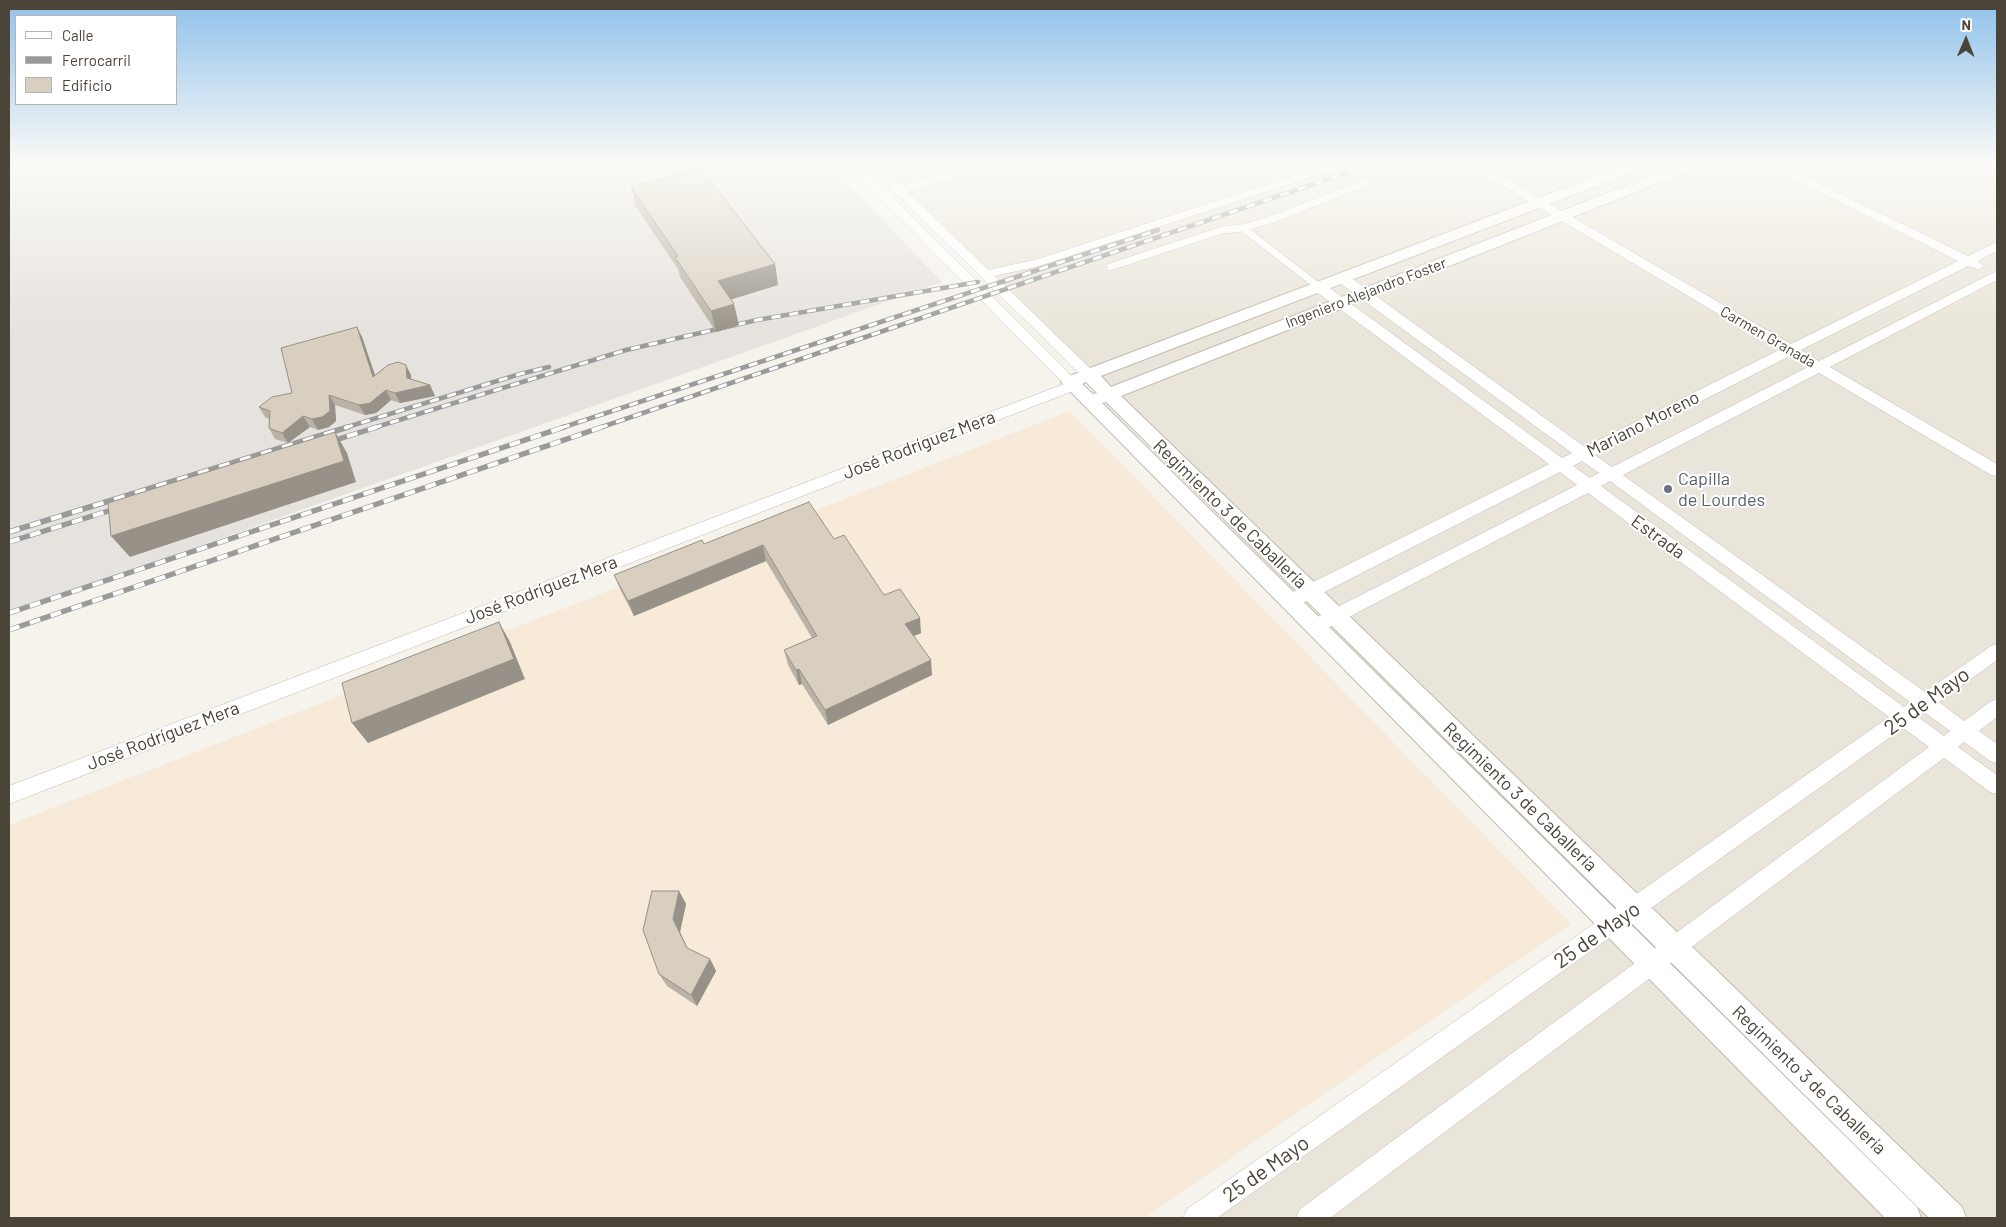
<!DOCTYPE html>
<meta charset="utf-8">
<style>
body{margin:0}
#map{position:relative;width:2006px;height:1227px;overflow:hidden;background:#f6f3ec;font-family:Barlow,sans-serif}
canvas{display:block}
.frame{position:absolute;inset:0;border:10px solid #4b4439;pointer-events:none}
.legend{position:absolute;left:15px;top:15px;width:162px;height:90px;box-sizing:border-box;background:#fff;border:1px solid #b7b4b0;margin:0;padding:6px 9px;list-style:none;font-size:15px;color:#4b4439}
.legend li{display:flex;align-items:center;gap:10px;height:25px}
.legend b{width:25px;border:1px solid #b7b4b0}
.north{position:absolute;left:1941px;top:15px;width:50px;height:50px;-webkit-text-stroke:4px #fff;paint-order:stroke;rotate:1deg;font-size:14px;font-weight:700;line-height:20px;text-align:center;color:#4b4439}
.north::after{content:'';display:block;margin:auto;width:18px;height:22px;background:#4b4439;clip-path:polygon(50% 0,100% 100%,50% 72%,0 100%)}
</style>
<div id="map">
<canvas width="2006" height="1227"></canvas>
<div class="frame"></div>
<ul class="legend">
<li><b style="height:6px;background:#fff"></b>Calle</li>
<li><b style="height:6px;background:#9a9a9a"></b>Ferrocarril</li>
<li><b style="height:14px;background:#d8cfc1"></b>Edificio</li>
</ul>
<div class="north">N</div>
</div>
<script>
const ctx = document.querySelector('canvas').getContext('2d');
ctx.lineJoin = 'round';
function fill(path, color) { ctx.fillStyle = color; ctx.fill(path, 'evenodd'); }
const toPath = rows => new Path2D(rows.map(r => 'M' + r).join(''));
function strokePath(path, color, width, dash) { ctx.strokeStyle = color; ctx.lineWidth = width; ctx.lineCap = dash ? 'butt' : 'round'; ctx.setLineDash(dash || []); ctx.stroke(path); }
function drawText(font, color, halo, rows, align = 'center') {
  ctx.font = font + ' Barlow,sans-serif'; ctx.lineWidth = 4; ctx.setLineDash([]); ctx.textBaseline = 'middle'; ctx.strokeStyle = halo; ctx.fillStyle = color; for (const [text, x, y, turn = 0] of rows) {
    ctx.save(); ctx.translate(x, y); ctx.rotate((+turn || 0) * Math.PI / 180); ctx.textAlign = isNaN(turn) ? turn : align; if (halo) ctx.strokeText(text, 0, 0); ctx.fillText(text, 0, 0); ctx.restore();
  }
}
const residential = toPath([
 [871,162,1997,162,1997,1218,1196,1218,1634,909]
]);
const commercial = toPath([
 [1070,411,1571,924,1144,1218,9,1218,9,825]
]);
const industrial = toPath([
 [9,162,828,162,942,282,9,614]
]);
const service = toPath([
 [1243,228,1319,287],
 [1110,267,1222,230,1243,228,1270,220,1365,183],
 [986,274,1037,263,1346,162]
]);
const minor = toPath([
 [845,162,857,162,887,191,892,189,865,162,878,162,902,186,982,162,1000,162,998,164,908,192,1094,372,1096,375,1094,378,1084,378,898,195,892,196,1075,379,1080,386,1078,389,9,804,9,786,1064,384,845,162],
 [1463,162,1477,162,1791,344,1958,261,1760,162,1775,162,1968,256,1997,242,1997,251,1978,261,1983,265,1982,268,1977,269,1968,266,1801,350,1819,361,1997,271,1997,280,1830,367,1997,464,1997,476,1991,475,1819,373,1623,475,1925,692,1991,646,1997,644,1997,660,1939,702,1964,721,1990,702,1997,699,1997,717,1979,731,1997,744,1997,763,1990,761,1964,742,1958,747,1997,775,1997,794,1990,792,1944,758,1330,1218,1296,1218,1300,1209,1929,747,1903,728,1217,1218,1183,1218,1187,1209,1889,717,1588,493,1320,632,1314,634,1308,632,1305,627,1308,622,1577,485,1560,472,1295,607,1289,609,1283,607,1280,602,1283,597,1549,464,1314,290,1312,287,1314,284,1324,284,1562,458,1572,453,1337,281,1335,278,1337,275,1347,275,1585,447,1779,350,1463,162],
 [1790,356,1808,367,1612,467,1595,455,1790,356],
 [1582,461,1599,473,1590,478,1573,466,1582,461],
 [1610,481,1910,702,1904,707,1601,486,1610,481],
 [1924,712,1950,731,1944,736,1918,717,1924,712]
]);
const tertiary = toPath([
 [1633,162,1653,162,1651,165,1101,376,1111,387,1687,162,1706,162,1704,165,1121,396,1962,1207,1966,1218,1929,1218,1106,402,1102,403,1917,1207,1921,1218,1885,1218,1061,382,1064,378,1633,162],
 [1086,382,1097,393,1093,394,1082,384,1086,382]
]);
const railFar1 = toPath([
 [344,428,520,374,549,367],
 [373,428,626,350,757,320,978,282],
 [561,428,1158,230],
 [599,428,1378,162]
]);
const rail = toPath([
 [326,443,377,427],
 [9,532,348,427],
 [9,542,121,507],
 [9,613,564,427],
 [9,630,602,427]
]);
const wall = toPath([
 [631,187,775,264,778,285,731,299,739,325,716,332,680,277,678,269,636,207],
 [357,327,362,337,375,375,411,375,411,379,430,385,435,396,400,403,391,400,376,413,365,415,335,405,336,421,329,427,318,430,310,427,288,443,275,439,269,428,269,419,265,417,259,407,292,393],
 [834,539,884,595,921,633,914,636,932,675,828,725,802,684,799,685,788,665,784,650,812,638,766,561,634,616,621,591,614,575,704,544],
 [679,891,686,904,680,932,688,949,710,959,716,971,697,1006,667,986,659,974]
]);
const shadedWall = toPath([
 [775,264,778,285,723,302,718,281],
 [734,304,739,325,716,332,711,311],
 [357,327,362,337,379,387,373,377],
 [406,365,411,375,412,388,407,378],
 [430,385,435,396,400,403,395,393],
 [386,390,391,400,376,413,365,415,359,405],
 [329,395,335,405,336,421,329,427,318,430,312,419],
 [303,416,310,427,288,443,282,433],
 [335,432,347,453,356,482,130,557,111,536],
 [763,545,766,561,634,616,628,601],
 [920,618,921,633,906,639,905,624],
 [499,622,510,642,525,679,368,743,352,723],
 [931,660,932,675,828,725,825,710],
 [799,669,802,684,799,685,796,670],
 [679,891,686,904,680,932,693,961,673,919],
 [710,959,716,971,697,1006,691,995]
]);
const building = toPath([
 [701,169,775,264,718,281,734,304,711,311,675,257,678,256,631,187,701,169],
 [357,327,373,377,388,365,398,362,406,365,407,378,430,385,395,393,386,390,370,403,359,405,329,395,330,411,322,417,312,419,303,416,282,433,269,428,270,411,259,407,272,397,292,393,281,348,357,327],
 [335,432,344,461,111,536,108,503,335,432],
 [809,502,834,539,844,535,884,595,900,589,920,618,905,624,931,660,825,710,799,669,796,670,784,650,817,636,763,545,628,601,614,575,702,540,704,544,809,502],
 [499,622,514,659,352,723,342,683,499,622],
 [652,891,679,891,673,919,687,948,710,959,691,995,659,974,643,930,652,891]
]);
const markers = [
 [1668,489,5,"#6b7280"]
];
const farStreetnames = [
 ["Ingeniero Alejandro Foster",1366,293,-21],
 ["Carmen Granada",1768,337,30]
];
const streetNames = [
 ["Mariano Moreno",1643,424,-27],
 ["José Rodríguez Mera",919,445,-21],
 ["Regimiento 3 de Caballería",1230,514,44],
 ["Estrada",1658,537,36],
 ["José Rodríguez Mera",541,590,-21],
 ["José Rodríguez Mera",163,736,-21],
 ["Regimiento 3 de Caballería",1520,797,44],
 ["Regimiento 3 de Caballería",1809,1080,44]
];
const worshipNames = [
 ["Capilla",1678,479],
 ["de Lourdes",1678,500]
];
const nearStreetnames = [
 ["25 de Mayo",1927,701,-36],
 ["25 de Mayo",1597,935,-35],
 ["25 de Mayo",1266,1169,-35]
];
fill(residential, '#eae5da');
fill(commercial, '#f7ead8');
fill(industrial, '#e6e2dd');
strokePath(service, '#c2bbae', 8);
strokePath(minor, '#c2bbae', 1);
strokePath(tertiary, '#c2bbae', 2);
strokePath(service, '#fff', 7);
fill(minor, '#fff');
fill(tertiary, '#fff');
strokePath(railFar1, '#9a9a9a', 4.5);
strokePath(rail, '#9a9a9a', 5.5);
strokePath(railFar1, '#fff', 3, [9]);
strokePath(rail, '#fff', 4, [11]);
fill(wall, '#bab2a6');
fill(shadedWall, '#979187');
fill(building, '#d8cfc1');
strokePath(building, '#979187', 1);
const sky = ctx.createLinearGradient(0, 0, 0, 334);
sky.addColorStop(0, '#8fc1ec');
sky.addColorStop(0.49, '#fbfaf6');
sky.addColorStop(1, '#fbfaf600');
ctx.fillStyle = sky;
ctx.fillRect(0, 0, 2006, 334);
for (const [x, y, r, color] of markers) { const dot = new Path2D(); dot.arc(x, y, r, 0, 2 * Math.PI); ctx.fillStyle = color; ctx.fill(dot); strokePath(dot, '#fff', 2); }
drawText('15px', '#4b4439', '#fff', farStreetnames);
drawText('18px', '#4b4439', '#fff', streetNames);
drawText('18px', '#5b616d', '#fff', worshipNames, 'left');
drawText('21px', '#4b4439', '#fff', nearStreetnames);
</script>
